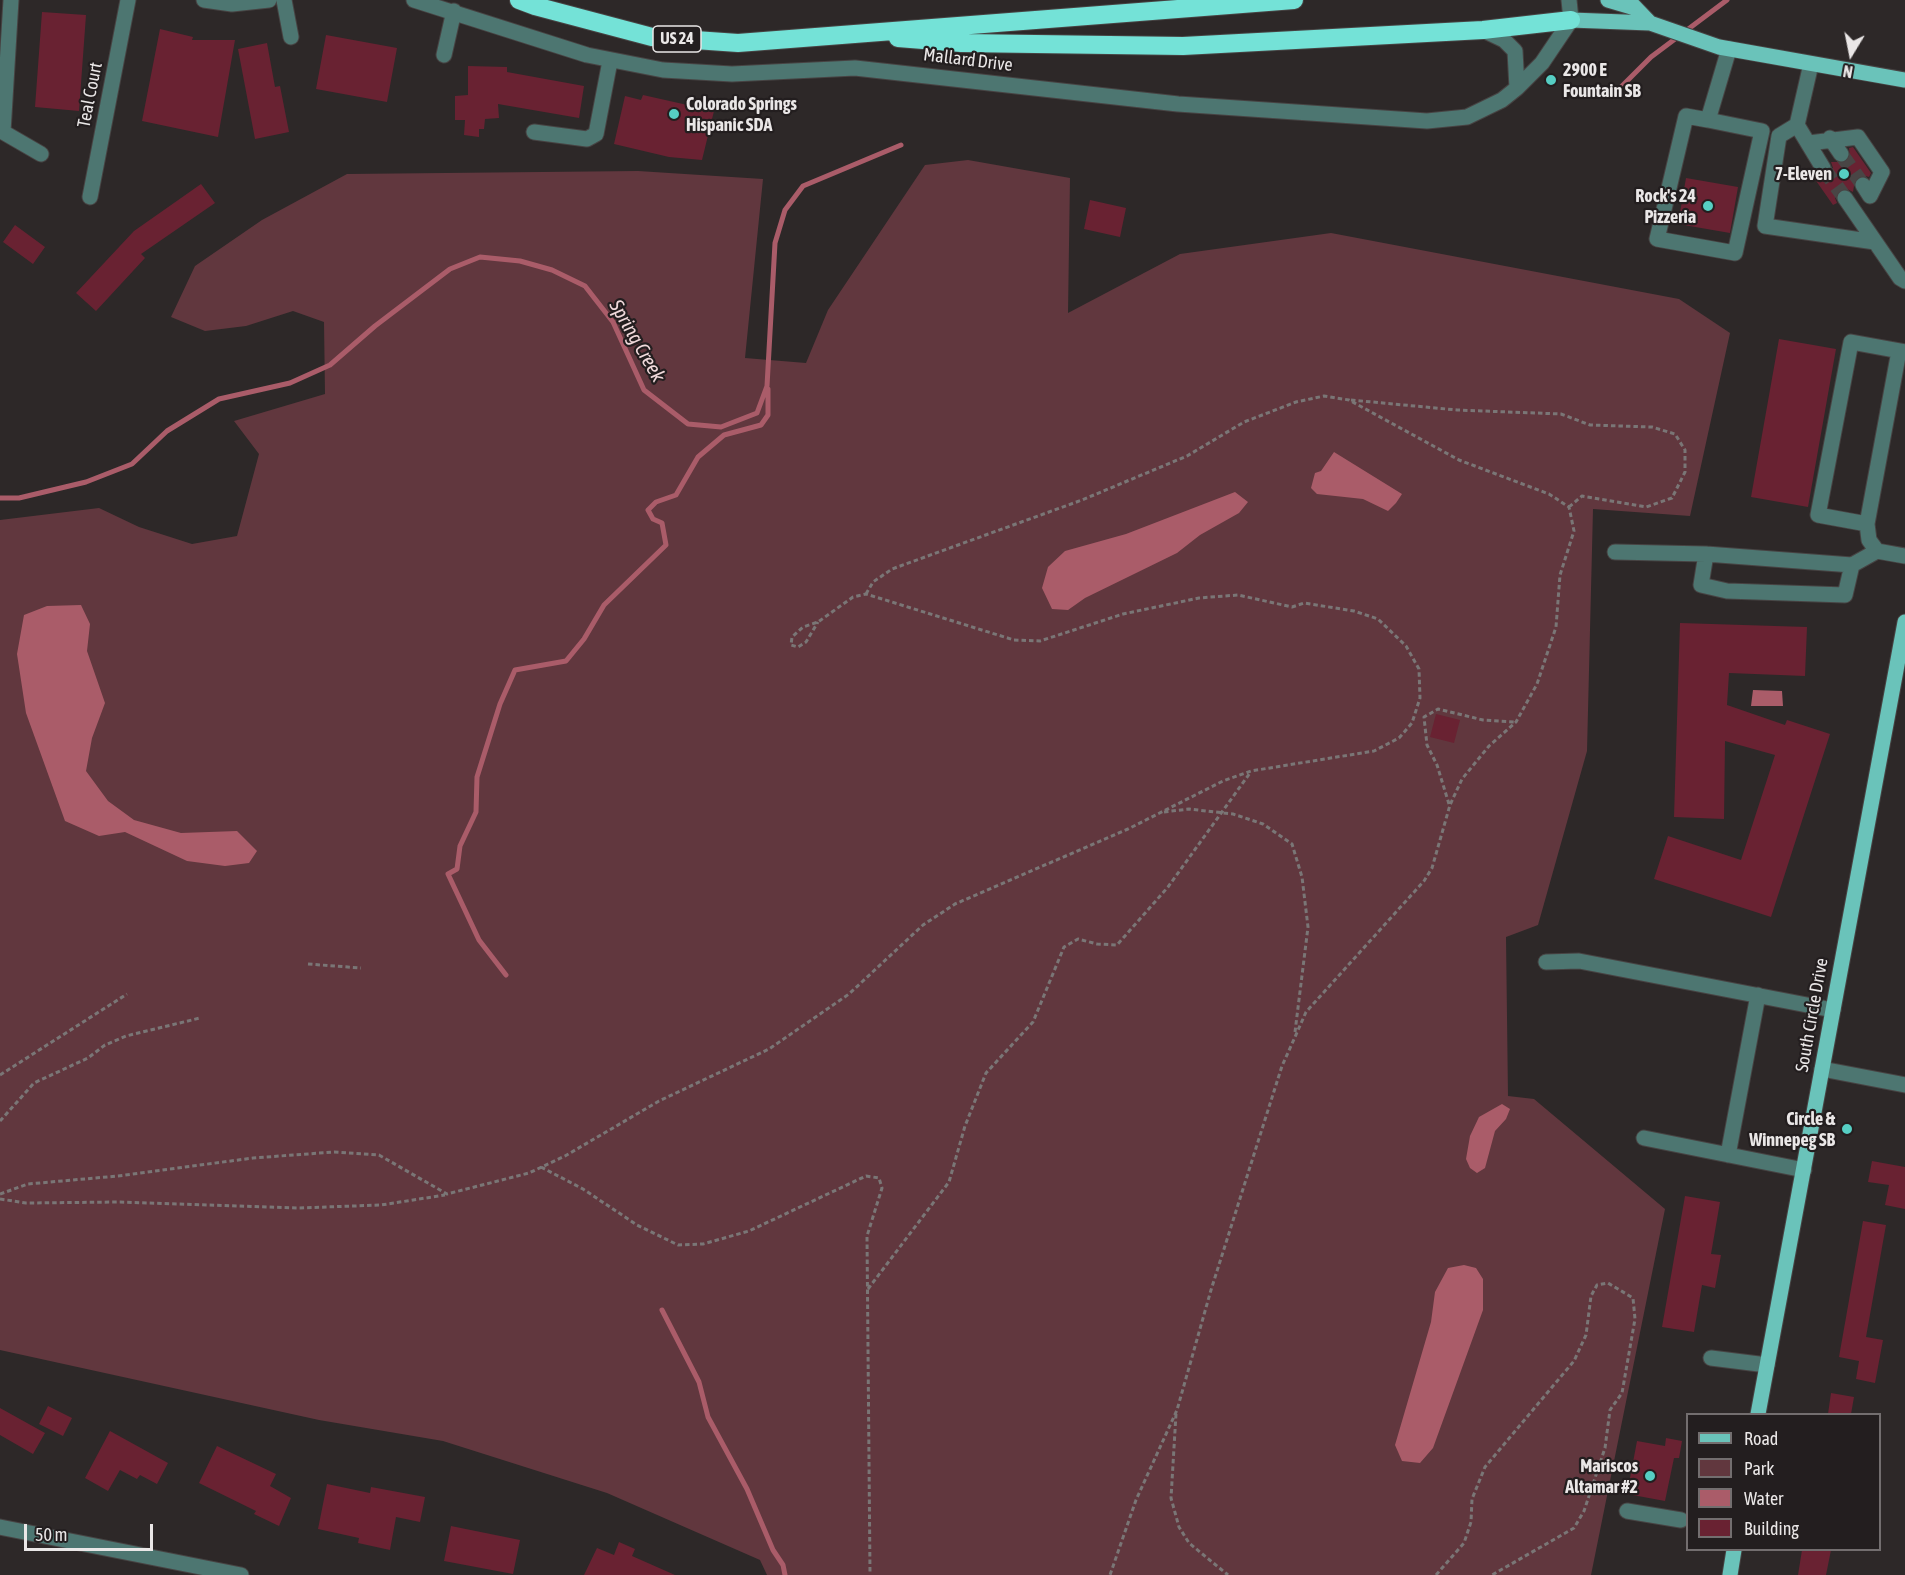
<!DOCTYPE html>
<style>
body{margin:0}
#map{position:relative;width:1905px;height:1575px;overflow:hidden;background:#2d2828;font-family:"Asap Condensed",sans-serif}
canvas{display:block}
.legend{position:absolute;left:1686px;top:1413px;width:195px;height:138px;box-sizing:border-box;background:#231e1f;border:2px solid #736e6f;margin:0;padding:8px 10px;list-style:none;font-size:18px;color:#eae7e7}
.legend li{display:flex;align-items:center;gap:12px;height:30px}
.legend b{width:30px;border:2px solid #736e6f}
.north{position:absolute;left:1821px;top:24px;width:60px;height:60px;-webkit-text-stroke:4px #231e1f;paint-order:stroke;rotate:190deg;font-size:16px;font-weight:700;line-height:24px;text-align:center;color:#eae7e7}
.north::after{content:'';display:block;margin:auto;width:21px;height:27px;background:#eae7e7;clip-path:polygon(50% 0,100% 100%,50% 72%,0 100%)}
.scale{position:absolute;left:24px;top:1524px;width:129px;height:27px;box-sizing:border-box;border:3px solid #eae7e7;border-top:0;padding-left:8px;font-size:18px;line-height:21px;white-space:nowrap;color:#eae7e7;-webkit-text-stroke:4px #231e1f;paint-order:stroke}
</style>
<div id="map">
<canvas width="1905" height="1575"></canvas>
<ul class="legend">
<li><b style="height:8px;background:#6ac3ba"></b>Road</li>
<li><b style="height:16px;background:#61373e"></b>Park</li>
<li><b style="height:16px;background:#aa5c69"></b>Water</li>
<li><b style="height:16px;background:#692232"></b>Building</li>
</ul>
<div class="north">N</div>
<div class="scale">50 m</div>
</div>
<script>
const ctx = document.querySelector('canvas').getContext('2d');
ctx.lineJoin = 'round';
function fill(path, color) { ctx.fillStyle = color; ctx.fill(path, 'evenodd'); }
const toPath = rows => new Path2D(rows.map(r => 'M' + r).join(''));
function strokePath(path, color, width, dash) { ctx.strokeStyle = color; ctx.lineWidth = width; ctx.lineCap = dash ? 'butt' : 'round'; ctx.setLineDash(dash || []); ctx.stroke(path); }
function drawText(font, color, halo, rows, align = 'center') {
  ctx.font = font + ' "Asap Condensed",sans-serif'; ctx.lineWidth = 4.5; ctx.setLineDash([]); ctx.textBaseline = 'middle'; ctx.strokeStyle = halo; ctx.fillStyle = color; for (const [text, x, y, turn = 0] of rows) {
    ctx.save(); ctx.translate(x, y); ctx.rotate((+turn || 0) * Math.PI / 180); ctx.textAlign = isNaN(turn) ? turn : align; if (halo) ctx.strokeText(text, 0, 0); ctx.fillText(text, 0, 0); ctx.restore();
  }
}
const green = toPath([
 [968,160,1070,178,1068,313,1180,254,1331,233,1679,299,1730,333,1690,516,1593,509,1587,751,1538,925,1506,937,1508,1096,1534,1099,1665,1209,1591,1575,767,1575,760,1560,607,1493,443,1441,319,1420,0,1350,0,520,99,508,139,527,192,544,237,536,259,454,234,421,325,394,324,322,293,311,246,326,205,331,171,317,195,266,262,220,347,174,638,171,763,179,745,358,806,363,828,310,925,165]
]);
const water = toPath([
 [1334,452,1402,494,1396,503,1388,511,1363,499,1317,494,1311,488,1315,473,1321,471],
 [1235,492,1248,502,1239,513,1200,535,1177,553,1085,598,1068,610,1052,609,1042,588,1048,567,1065,551,1126,534],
 [81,605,90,624,87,651,105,703,92,738,86,771,108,801,134,820,181,833,237,831,257,851,249,863,225,866,187,861,125,832,99,836,65,821,26,713,17,654,24,615,47,606],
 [1753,690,1782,691,1783,706,1751,706],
 [1502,1104,1510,1109,1506,1119,1495,1131,1485,1168,1477,1173,1470,1168,1466,1159,1470,1136,1479,1117],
 [1464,1265,1476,1268,1483,1279,1483,1310,1433,1448,1420,1463,1402,1461,1395,1445,1431,1322,1435,1292,1448,1268]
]);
const stream = toPath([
 [1615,93,1651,57,1727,0],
 [0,498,19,498,86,482,132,464,167,431,219,399,290,383,330,365,375,326,450,269,480,257,520,261,552,270,585,286,613,322,644,390,688,424,721,427,757,413,767,386,775,243,785,210,803,186,901,145],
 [506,975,479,940,448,874,457,869,460,846,476,812,477,777,500,704,515,670,566,661,584,639,604,605,666,545,662,523,653,519,648,510,656,502,676,495,698,457,724,435,761,425,768,415,768,389],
 [662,1310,699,1382,708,1417,747,1489,773,1550,783,1565,785,1575]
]);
const building = toPath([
 [42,12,86,15,79,111,35,107],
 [160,29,193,37,192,40,235,40,218,137,142,121],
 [326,35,397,48,387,102,316,89],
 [267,43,275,87,280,86,289,132,255,139,238,49],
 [468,66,507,67,507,72,584,86,579,118,498,104,499,118,485,119,484,129,479,129,479,137,464,135,465,120,455,120,455,96,468,95],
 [643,95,714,111,702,160,669,157,614,144,625,96,641,100],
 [1853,147,1871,173,1869,177,1862,175,1855,180,1853,192,1845,188,1839,190,1835,198,1837,203,1833,205,1812,175,1814,173,1823,178,1828,176,1833,168,1831,162,1846,162,1850,158,1849,148],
 [1686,178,1738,187,1730,233,1678,224],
 [201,184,215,203,141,254,145,258,96,311,76,293,134,231],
 [1090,200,1126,208,1120,237,1084,229],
 [15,225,45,247,33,264,3,242],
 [1779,339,1836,349,1808,507,1751,497],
 [1680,623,1807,627,1805,676,1729,673,1727,705,1785,725,1787,720,1830,734,1771,917,1654,879,1668,836,1741,860,1775,755,1725,741,1724,819,1674,817],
 [1436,714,1460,720,1454,743,1430,737],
 [1872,1161,1905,1167,1905,1209,1885,1205,1889,1185,1868,1182],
 [1685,1196,1720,1202,1711,1254,1721,1255,1715,1288,1702,1285,1694,1332,1662,1327],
 [1863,1221,1886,1225,1866,1337,1883,1340,1875,1383,1856,1379,1859,1361,1839,1357],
 [1831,1393,1854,1397,1851,1414,1828,1414],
 [48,1406,72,1418,63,1436,39,1424],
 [0,1408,45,1433,33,1454,0,1435],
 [110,1431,168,1463,157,1484,140,1475,137,1479,120,1470,108,1491,85,1478],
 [1666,1438,1682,1441,1679,1458,1674,1458,1665,1501,1627,1494,1637,1441,1665,1446],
 [217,1446,276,1474,270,1486,291,1498,279,1526,254,1514,256,1511,199,1483],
 [327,1484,370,1493,371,1487,425,1497,420,1522,396,1517,390,1550,358,1543,359,1538,318,1529],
 [451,1526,520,1540,513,1574,444,1561],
 [619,1542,635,1549,632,1556,675,1575,584,1575,597,1548,614,1555],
 [1802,1550,1831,1550,1826,1575,1798,1575]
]);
const minorTunnel = toPath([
 [1841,154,1863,185],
 [1823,168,1845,198]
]);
const path = toPath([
 [1351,400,1457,410,1561,414,1590,425,1652,427,1675,434,1685,450,1685,472,1672,498,1646,507,1582,496,1569,507],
 [866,594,873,582,892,569,1082,500,1187,456,1244,422,1296,402,1324,396,1349,400,1459,460,1549,494,1569,507,1574,531,1560,575,1556,627,1537,684,1516,722,1489,746,1462,779,1450,805,1432,868,1424,881,1306,1012,1295,1037,1282,1066,1211,1290,1177,1410,1136,1500,1110,1575],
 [1449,804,1437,765,1427,745,1424,717,1438,709,1483,720,1515,722],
 [1164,812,1189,809,1233,814,1263,824,1292,844,1302,877,1308,927,1295,1032],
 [308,964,361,968],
 [0,1075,127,994],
 [0,1121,34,1083,88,1058,105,1045,126,1036,200,1018],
 [541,1167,583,1189,637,1225,678,1245,703,1244,749,1231,866,1176,879,1178,882,1188,867,1236,870,1573],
 [0,1194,28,1184,118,1176,253,1158,334,1152,379,1155,447,1194,529,1173,565,1156,659,1101,769,1049,849,994,923,925,955,904,1128,829,1223,781,1251,771,1374,751,1399,738,1412,723,1420,698,1419,669,1406,646,1378,619,1354,611,1304,603,1292,607,1238,595,1199,598,1123,614,1040,641,1014,640,866,594,853,597,818,622,803,627,792,637,791,645,798,647,806,642,818,622],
 [0,1199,26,1203,120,1202,298,1208,381,1205,445,1195],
 [868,1289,949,1182,965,1126,986,1073,1033,1022,1064,947,1078,939,1097,944,1117,945,1168,887,1250,773],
 [1176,1414,1171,1498,1179,1527,1189,1543,1228,1575],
 [1436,1575,1464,1543,1471,1522,1472,1499,1485,1467,1574,1361,1586,1335,1591,1296,1597,1285,1608,1283,1633,1298,1635,1319,1622,1393,1610,1410,1605,1448,1584,1511,1574,1528,1492,1575]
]);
const minor = toPath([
 [11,0,3,132,41,154],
 [204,0,232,4,269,0],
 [284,0,291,37],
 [414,0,587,55,663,70,732,74,855,68,1178,104,1427,121,1467,117,1502,100,1517,88,1542,63,1571,20,1569,0],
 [1483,30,1504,40,1515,51,1517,88],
 [444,55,454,11],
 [1811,64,1797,125,1823,168],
 [1708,120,1762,131,1735,253,1657,239,1686,116,1708,120,1729,49],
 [1797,125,1779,136,1765,226,1875,242],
 [534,132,587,139,596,134,610,61],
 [1830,138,1841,154],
 [1809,143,1858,137,1882,172,1870,196,1863,185],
 [90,197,128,0],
 [1845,198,1900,278,1905,281],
 [1867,524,1899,351],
 [1877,551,1869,540,1867,524,1818,515,1851,342,1905,352],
 [1615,552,1706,554,1852,565],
 [1706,554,1701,585,1727,591,1845,595,1852,565,1877,551,1905,556],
 [1546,962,1579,961,1833,1010],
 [1822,1069,1905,1085],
 [1644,1138,1804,1170],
 [1728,1155,1758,995],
 [1711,1358,1767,1365],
 [1627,1511,1681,1520],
 [0,1527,241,1575]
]);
const major = toPath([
 [1608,0,1635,8],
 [1628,0,1650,23],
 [1571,20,1650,23,1719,47,1905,80],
 [1758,1414,1905,622],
 [1730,1575,1734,1550]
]);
const highway = toPath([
 [519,0,535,6,652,37,738,43,1294,0],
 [898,38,961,43,1183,46,1483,30,1571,20]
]);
const markers = [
 [1551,80,6,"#56cec3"],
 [674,114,6,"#56cec3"],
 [1844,174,6,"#56cec3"],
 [1708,206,6,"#56cec3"],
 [1847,1129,6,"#56cec3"],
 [1650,1476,6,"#56cec3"]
];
const shields = [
 [677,39,48]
];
const shieldNames = [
 ["US 24",677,39]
];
const streetNames = [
 ["Mallard Drive",968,60,7],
 ["Teal Court",90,95,-79],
 ["South Circle Drive",1812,1015,-80]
];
const poiNames = [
 ["2900 E",1563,70,"left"],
 ["Fountain SB",1563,91,"left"],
 ["Colorado Springs",686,104,"left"],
 ["Hispanic SDA",686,125,"left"],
 ["7-Eleven",1832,174],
 ["Rock's 24",1696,196],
 ["Pizzeria",1696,217],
 ["Circle &",1835,1119],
 ["Winnepeg SB",1835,1140],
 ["Mariscos",1638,1466],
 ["Altamar #2",1638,1487]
];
const waterNames = [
 ["Spring Creek",637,341,60]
];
fill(green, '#61373e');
fill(water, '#aa5c69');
strokePath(stream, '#aa5c69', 5);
fill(building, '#692232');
strokePath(minorTunnel, '#494545', 15, [15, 8]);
strokePath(minor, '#474343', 17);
strokePath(major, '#474343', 17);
strokePath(highway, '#474343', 20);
strokePath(path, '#7a7676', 3, [4.5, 3]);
strokePath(minor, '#4d7671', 15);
strokePath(major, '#6ac3ba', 15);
strokePath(highway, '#74e2d7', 18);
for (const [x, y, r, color] of markers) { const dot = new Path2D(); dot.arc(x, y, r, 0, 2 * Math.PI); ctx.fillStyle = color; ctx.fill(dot); strokePath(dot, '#231e1f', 2); }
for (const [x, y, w] of shields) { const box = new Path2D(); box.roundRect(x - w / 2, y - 13, w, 26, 4.5); ctx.fillStyle = '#231e1f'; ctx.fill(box); strokePath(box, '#eae7e7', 1.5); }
drawText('bold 16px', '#eae7e7', null, shieldNames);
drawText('18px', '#eae7e7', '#231e1f', streetNames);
drawText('bold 18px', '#eae7e7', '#231e1f', poiNames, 'right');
drawText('italic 20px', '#f0d9db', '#231e1f', waterNames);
</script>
